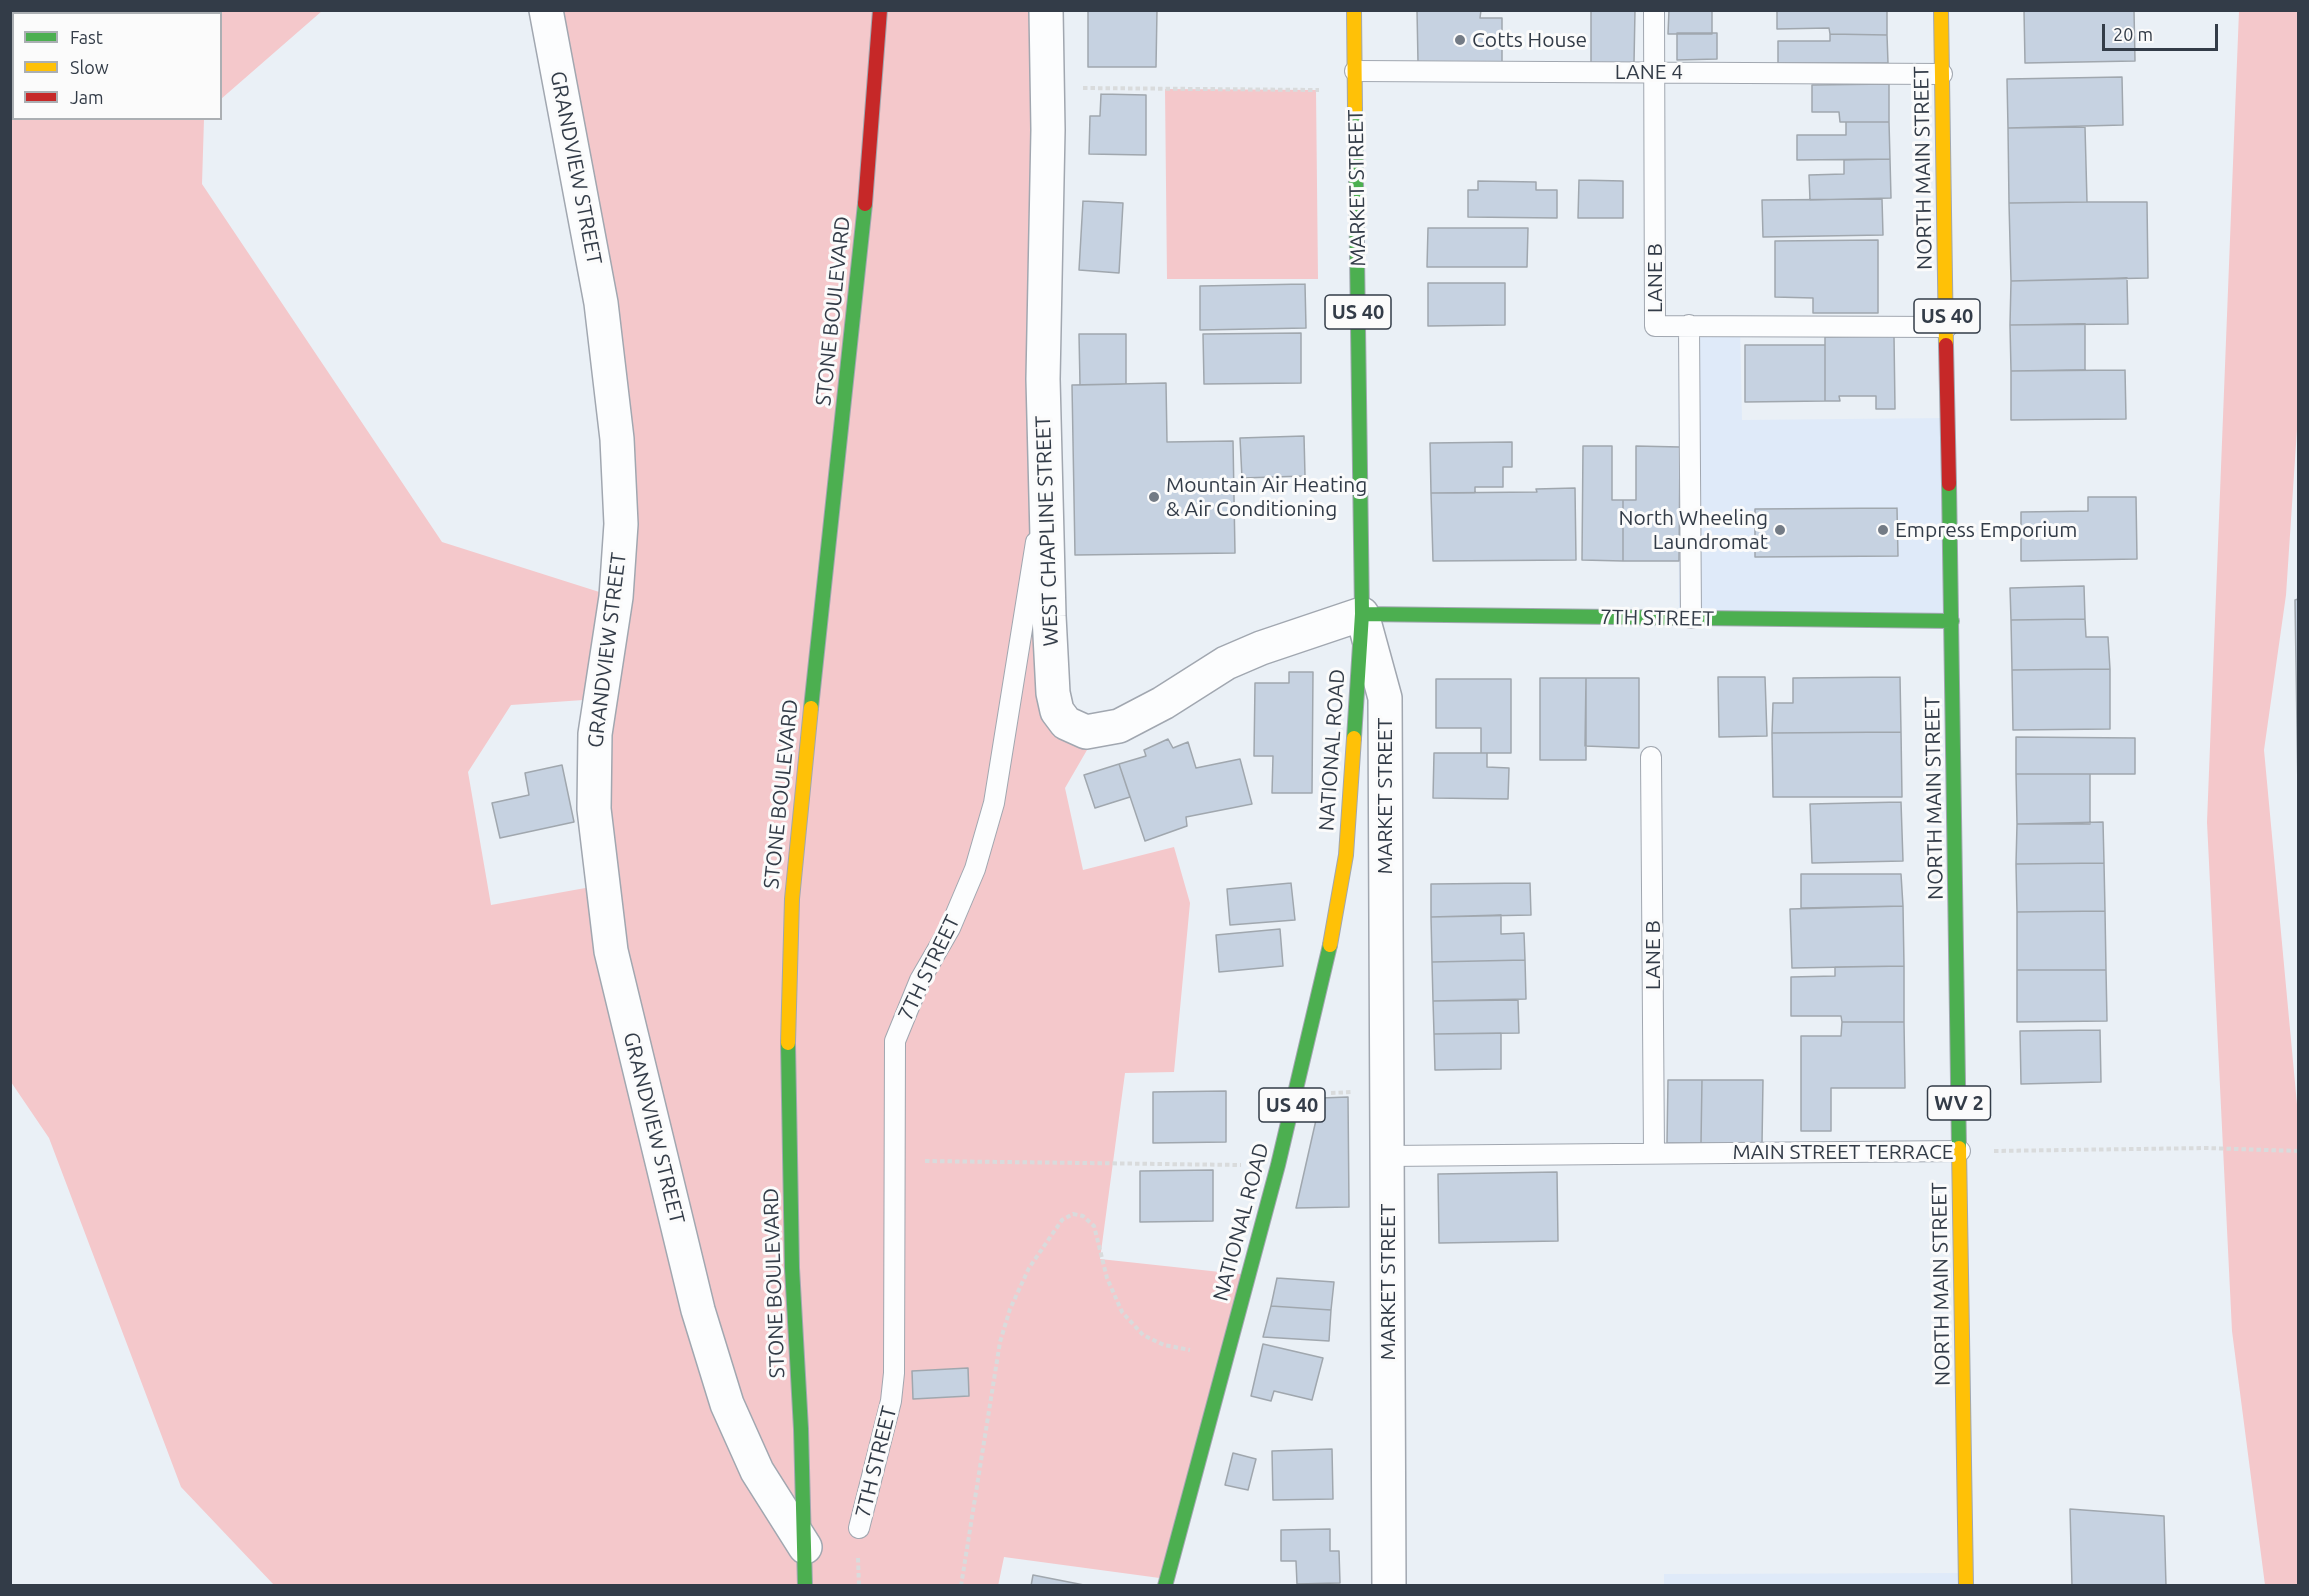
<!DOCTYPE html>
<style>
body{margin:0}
#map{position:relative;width:2309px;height:1596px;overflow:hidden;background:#eaf0f6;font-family:Ubuntu,sans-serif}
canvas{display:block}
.frame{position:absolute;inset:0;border:12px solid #333c48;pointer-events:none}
.legend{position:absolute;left:12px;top:12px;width:210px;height:108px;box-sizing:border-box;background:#fbfbfb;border:2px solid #abafb3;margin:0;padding:8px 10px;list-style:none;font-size:18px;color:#333c48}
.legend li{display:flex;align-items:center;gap:12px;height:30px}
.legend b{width:30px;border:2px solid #abafb3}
.scale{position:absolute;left:2102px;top:24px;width:116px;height:27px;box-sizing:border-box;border:3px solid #333c48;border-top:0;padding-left:8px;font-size:18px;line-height:21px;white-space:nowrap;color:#333c48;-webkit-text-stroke:4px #fbfbfb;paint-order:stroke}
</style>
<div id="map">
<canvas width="2309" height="1596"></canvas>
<div class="frame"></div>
<ul class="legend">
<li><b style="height:8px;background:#4caf50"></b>Fast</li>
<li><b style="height:8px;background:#ffc107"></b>Slow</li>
<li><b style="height:8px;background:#c62828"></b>Jam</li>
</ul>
<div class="scale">20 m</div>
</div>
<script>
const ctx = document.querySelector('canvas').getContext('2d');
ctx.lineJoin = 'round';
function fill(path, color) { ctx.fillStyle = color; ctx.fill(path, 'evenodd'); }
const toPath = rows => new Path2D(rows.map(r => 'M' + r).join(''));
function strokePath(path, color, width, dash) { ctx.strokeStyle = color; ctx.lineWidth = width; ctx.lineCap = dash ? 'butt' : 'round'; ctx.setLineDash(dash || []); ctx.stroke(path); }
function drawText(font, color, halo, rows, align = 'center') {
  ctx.font = font + ' Ubuntu,sans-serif'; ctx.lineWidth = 6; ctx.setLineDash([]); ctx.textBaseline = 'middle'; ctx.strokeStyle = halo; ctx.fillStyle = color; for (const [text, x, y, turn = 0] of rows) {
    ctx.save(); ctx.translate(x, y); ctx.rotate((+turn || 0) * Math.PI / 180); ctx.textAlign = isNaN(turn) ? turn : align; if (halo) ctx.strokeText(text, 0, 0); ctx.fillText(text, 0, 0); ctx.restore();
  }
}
const built = toPath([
 [1678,325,1740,325,1742,420,1948,418,1952,621,1679,618],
 [1966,1573,1966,1585,1664,1586,1664,1574]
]);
const green = toPath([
 [10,11,322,11,221,99,220,14,14,14,14,118,204,119,202,184,442,542,615,597,621,524,546,11,1046,11,1053,693,1098,731,1065,788,1083,870,1174,847,1190,903,1174,1072,1125,1073,1100,1259,1248,1275,1167,1579,1004,1557,998,1586,274,1585,181,1487,49,1138,11,1082],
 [598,699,602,885,491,905,468,772,511,705],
 [968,1368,969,1396,914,1399,912,1371],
 [2239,11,2298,11,2298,414,2286,595,2264,750,2298,1115,2298,1586,2265,1585,2232,1331,2207,822],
 [1165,89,1316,90,1318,279,1167,279]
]);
const building = toPath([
 [1088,10,1157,10,1156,67,1088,67,1088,10],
 [1417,10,1481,10,1480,18,1502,18,1502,63,1418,62,1417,10],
 [1591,10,1635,10,1634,63,1591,63,1591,10],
 [1669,10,1712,10,1712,34,1668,34,1669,10],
 [1777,10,1887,10,1887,35,1830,34,1829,28,1777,29,1777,10],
 [2024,10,2134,10,2135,61,2025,63,2024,10],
 [1677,33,1717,33,1717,59,1677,60,1677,33],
 [1830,34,1887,35,1888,63,1778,63,1778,41,1830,41,1830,34],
 [2122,77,2123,125,2008,128,2007,79,2122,77],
 [1889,84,1889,122,1840,122,1839,112,1812,112,1812,85,1889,84],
 [1101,94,1146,95,1146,155,1089,154,1090,116,1100,116,1101,94],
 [1846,122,1889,122,1890,159,1797,160,1797,135,1846,135,1846,122],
 [2085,127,2087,202,2009,203,2008,128,2085,127],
 [1890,159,1891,198,1810,200,1809,175,1844,174,1844,160,1890,159],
 [1579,180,1623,181,1623,218,1578,218,1579,180],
 [1478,181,1536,182,1536,190,1557,190,1557,218,1468,217,1468,190,1478,190,1478,181],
 [1882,199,1883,235,1763,237,1762,200,1882,199],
 [1083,201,1123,203,1119,273,1079,270,1083,201],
 [2087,202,2147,202,2148,278,2011,281,2009,203,2087,202],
 [1428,228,1528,228,1527,267,1427,267,1428,228],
 [1878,240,1878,313,1813,313,1813,298,1775,297,1775,241,1878,240],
 [2127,278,2128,324,2010,325,2011,281,2127,278],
 [1428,283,1505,283,1505,325,1428,326,1428,283],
 [1305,284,1306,328,1200,330,1200,286,1305,284],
 [2085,324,2085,370,2011,371,2010,325,2085,324],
 [1301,333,1301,383,1204,384,1203,334,1301,333],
 [1079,334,1126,334,1126,384,1080,385,1079,334],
 [1894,336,1895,409,1876,409,1876,396,1839,396,1840,401,1825,401,1825,337,1894,336],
 [1745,345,1825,345,1825,401,1745,402,1745,345],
 [2125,370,2126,419,2011,420,2011,371,2125,370],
 [1166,383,1167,442,1233,441,1235,553,1075,555,1072,385,1166,383],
 [1304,436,1305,476,1242,478,1240,438,1304,436],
 [1512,442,1512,467,1503,467,1503,487,1475,487,1475,493,1431,493,1430,443,1512,442],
 [1583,446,1612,446,1612,500,1623,500,1623,561,1582,560,1583,446],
 [1636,446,1680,447,1679,561,1623,561,1623,500,1636,500,1636,446],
 [1575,488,1576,560,1433,561,1431,493,1537,492,1536,489,1575,488],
 [2088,497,2136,497,2137,559,2021,561,2021,512,2088,511,2088,497],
 [1897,508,1898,556,1755,557,1755,509,1897,508],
 [2084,586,2085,619,2011,620,2010,588,2084,586],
 [2298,599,2298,792,2295,600,2298,599],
 [2085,619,2086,637,2108,637,2110,669,2012,670,2011,620,2085,619],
 [2110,669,2110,729,2013,730,2012,670,2110,669],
 [1289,672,1313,672,1312,793,1272,793,1273,756,1254,756,1255,683,1289,683,1289,672],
 [1718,677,1765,677,1767,736,1719,737,1718,677],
 [1900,677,1901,732,1772,733,1773,703,1793,703,1793,678,1900,677],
 [1540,678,1586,678,1586,760,1540,760,1540,678],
 [1586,678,1639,678,1639,748,1585,746,1586,678],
 [1436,679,1511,679,1511,753,1481,753,1481,728,1436,728,1436,679],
 [1901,732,1902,797,1773,797,1772,733,1901,732],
 [2016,737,2135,738,2135,774,2016,774,2016,737],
 [1168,739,1173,748,1188,742,1196,768,1240,759,1252,804,1186,817,1187,826,1145,841,1119,764,1146,756,1144,750,1168,739],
 [1434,753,1487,753,1487,767,1509,768,1508,799,1433,798,1434,753],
 [1119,764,1130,797,1095,808,1084,775,1119,764],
 [562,765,574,822,500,838,492,803,529,795,525,773,562,765],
 [2016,774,2090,774,2090,824,2017,824,2016,774],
 [1901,802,1903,861,1812,863,1810,804,1901,802],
 [2103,822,2104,863,2016,864,2017,824,2103,822],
 [2104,863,2105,911,2017,912,2016,864,2104,863],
 [1801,874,1901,874,1903,906,1801,908,1801,874],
 [1291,883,1295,920,1230,925,1227,889,1291,883],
 [1530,883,1531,915,1431,917,1431,884,1530,883],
 [1903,906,1904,966,1792,968,1790,909,1903,906],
 [2105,911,2106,970,2017,970,2017,912,2105,911],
 [1501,915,1501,934,1524,933,1525,960,1432,962,1431,917,1501,915],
 [1280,929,1283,966,1219,972,1216,935,1280,929],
 [1525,960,1526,999,1433,1001,1432,962,1525,960],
 [1904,966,1904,1022,1842,1022,1841,1016,1791,1016,1791,977,1835,976,1835,967,1904,966],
 [2017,970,2106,970,2107,1021,2017,1022,2017,970],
 [1518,1000,1519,1033,1434,1034,1433,1001,1518,1000],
 [1842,1022,1904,1022,1905,1088,1831,1088,1831,1131,1801,1131,1801,1036,1841,1036,1842,1022],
 [2100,1030,2101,1082,2021,1084,2020,1031,2100,1030],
 [1501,1033,1501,1069,1435,1070,1434,1034,1501,1033],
 [1668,1080,1702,1080,1701,1143,1667,1143,1668,1080],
 [1702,1080,1763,1080,1762,1144,1701,1143,1702,1080],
 [1226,1091,1226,1142,1153,1143,1153,1092,1226,1091],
 [1348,1097,1349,1207,1296,1208,1321,1098,1348,1097],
 [1213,1170,1213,1221,1140,1222,1140,1171,1213,1170],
 [1557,1172,1558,1241,1439,1243,1438,1174,1557,1172],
 [1277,1278,1334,1282,1331,1310,1271,1306,1277,1278],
 [1271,1306,1331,1310,1329,1341,1263,1337,1271,1306],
 [1263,1344,1323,1358,1312,1400,1274,1391,1271,1401,1251,1396,1263,1344],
 [968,1368,969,1396,913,1399,912,1371,968,1368],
 [1332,1449,1333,1499,1273,1500,1272,1451,1332,1449],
 [1233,1453,1256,1459,1248,1490,1225,1485,1233,1453],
 [2070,1509,2164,1516,2166,1586,2072,1586,2070,1509],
 [1330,1529,1330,1551,1339,1551,1340,1583,1297,1584,1296,1561,1281,1561,1281,1530,1330,1529],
 [1033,1575,1089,1586,1031,1586,1033,1575]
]);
const path = toPath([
 [1083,88,1319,90],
 [1331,1093,1351,1092],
 [1994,1151,2206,1148,2298,1151],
 [925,1161,1241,1165],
 [858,1558,859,1586],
 [961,1586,1000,1342,1010,1309,1029,1268,1062,1220,1073,1214,1083,1216,1094,1226,1107,1278,1122,1312,1143,1335,1164,1345,1190,1350]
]);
const lane = toPath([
 [1654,10,1655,326,1947,327],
 [1355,71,1942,74],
 [1689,325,1691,618],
 [1651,757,1654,1153],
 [1387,1156,1960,1151],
 [859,1528,891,1401,894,1373,895,1041,920,980,950,928,975,869,994,803,1036,542]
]);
const street = toPath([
 [546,10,601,303,617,439,621,524,616,597,595,734,594,809,611,951,698,1310,727,1404,757,1471,805,1547],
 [1046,10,1048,130,1043,379,1049,616,1053,693,1057,711,1066,723,1086,732,1119,726,1163,703,1226,663,1261,648,1362,614,1385,698,1389,1586]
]);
const fast = toPath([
 [1949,484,1959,1148],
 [1362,614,1952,621],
 [811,708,865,204],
 [1354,738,1362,614,1355,110],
 [788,1043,792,1268,801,1429,805,1586],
 [1165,1586,1278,1165,1330,945]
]);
const slow = toPath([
 [1354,10,1355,110],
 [1941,10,1946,345],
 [1330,945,1346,855,1354,738],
 [788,1043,792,899,811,708],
 [1959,1148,1966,1586]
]);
const jam = toPath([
 [865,204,880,10],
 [1946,345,1949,484]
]);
const markers = [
 [1460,40,6,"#737b85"],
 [1154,497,6,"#737b85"],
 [1780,530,6,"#737b85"],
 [1883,530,6,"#737b85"]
];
const shields = [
 [1358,312,66],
 [1947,316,66],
 [1959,1103,63],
 [1292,1105,66]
];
const shieldNames = [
 ["US 40",1358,312],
 ["US 40",1947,316],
 ["WV 2",1959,1103],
 ["US 40",1292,1105]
];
const poiNames = [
 ["Cotts House",1472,40],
 ["Mountain Air Heating",1166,485],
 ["& Air Conditioning",1166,509],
 ["North Wheeling",1768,518,"right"],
 ["Laundromat",1768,542,"right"],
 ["Empress Emporium",1895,530]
];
const streetNames = [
 ["LANE 4",1649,72],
 ["GRANDVIEW STREET",576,168,79],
 ["NORTH MAIN STREET",1923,168,-91],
 ["MARKET STREET",1357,188,-91],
 ["LANE B",1655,278,-90],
 ["STONE BOULEVARD",833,311,-84],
 ["WEST CHAPLINE STREET",1047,531,-92],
 ["7TH STREET",1657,618,1],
 ["GRANDVIEW STREET",607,650,-83],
 ["NATIONAL ROAD",1332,750,-86],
 ["STONE BOULEVARD",781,794,-84],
 ["MARKET STREET",1385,796,-90],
 ["NORTH MAIN STREET",1934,798,-91],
 ["LANE B",1653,955,-90],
 ["7TH STREET",929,968,-64],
 ["GRANDVIEW STREET",654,1128,76],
 ["MAIN STREET TERRACE",1843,1152],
 ["NATIONAL ROAD",1241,1222,-75],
 ["MARKET STREET",1388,1282,-90],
 ["STONE BOULEVARD",774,1283,-92],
 ["NORTH MAIN STREET",1941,1284,-91],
 ["7TH STREET",876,1462,-76]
];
fill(built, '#dfeaf9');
fill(green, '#f4c8cb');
fill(building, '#c6d2e1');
strokePath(building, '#a0a7ae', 1.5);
strokePath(lane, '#a1a7b0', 22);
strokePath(street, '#a1a7b0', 36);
strokePath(fast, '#a1a7b0', 16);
strokePath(slow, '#a1a7b0', 16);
strokePath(jam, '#a1a7b0', 16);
strokePath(path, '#d9dbdc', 4, [4.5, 3]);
strokePath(lane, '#fcfdfe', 20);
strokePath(street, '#fcfdfe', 33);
strokePath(fast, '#4caf50', 14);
strokePath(slow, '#ffc107', 14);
strokePath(jam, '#c62828', 14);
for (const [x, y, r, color] of markers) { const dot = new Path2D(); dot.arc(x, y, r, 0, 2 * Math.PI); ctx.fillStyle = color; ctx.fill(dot); strokePath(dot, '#fbfbfb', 2); }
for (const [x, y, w] of shields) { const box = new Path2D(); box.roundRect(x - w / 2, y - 17, w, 34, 4.5); ctx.fillStyle = '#fbfbfb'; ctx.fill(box); strokePath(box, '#333c48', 1.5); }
drawText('bold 20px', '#333c48', null, shieldNames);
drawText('21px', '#333c48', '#fbfbfb', poiNames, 'left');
drawText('21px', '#333c48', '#fbfbfb', streetNames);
</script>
